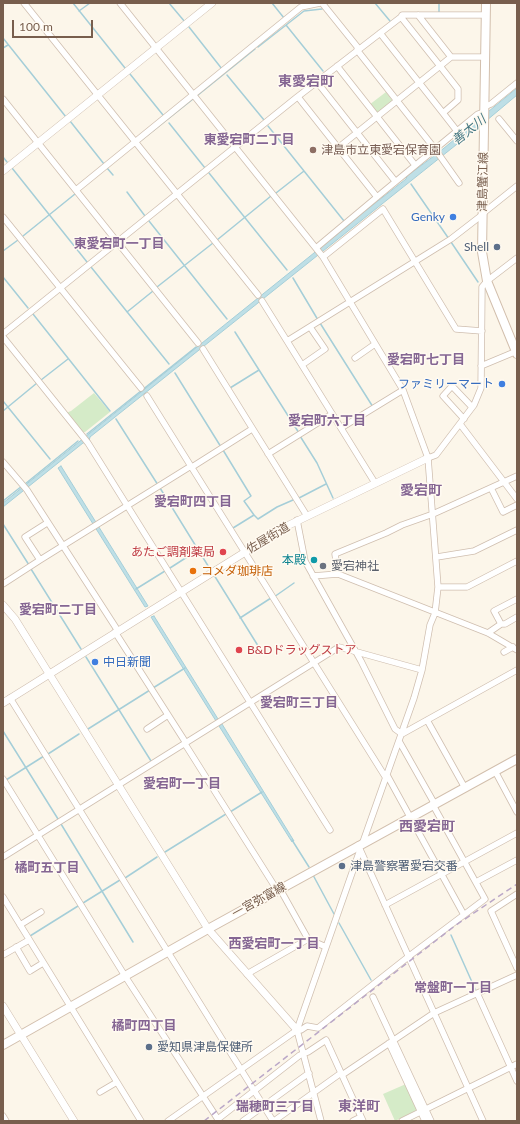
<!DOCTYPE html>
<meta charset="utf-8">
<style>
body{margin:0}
#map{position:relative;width:520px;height:1124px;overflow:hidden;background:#fcf6ea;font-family:Lato,sans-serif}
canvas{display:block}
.frame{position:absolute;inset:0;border:4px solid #785e4d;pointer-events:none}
.scale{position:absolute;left:12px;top:20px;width:81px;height:18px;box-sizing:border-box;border:2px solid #785e4d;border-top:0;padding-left:5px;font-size:12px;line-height:14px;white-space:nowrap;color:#785e4d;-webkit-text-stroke:3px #fffaf1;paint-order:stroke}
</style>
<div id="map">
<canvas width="520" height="1124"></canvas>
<div class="frame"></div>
<div class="scale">100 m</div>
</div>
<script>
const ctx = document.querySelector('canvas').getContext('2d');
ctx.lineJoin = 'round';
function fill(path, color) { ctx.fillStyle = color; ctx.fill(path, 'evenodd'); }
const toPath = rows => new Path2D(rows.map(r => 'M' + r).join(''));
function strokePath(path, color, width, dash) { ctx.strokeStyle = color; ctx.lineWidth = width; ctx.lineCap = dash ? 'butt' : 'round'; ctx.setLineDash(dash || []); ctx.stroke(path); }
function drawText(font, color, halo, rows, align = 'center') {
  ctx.font = font + ' Lato,"Noto Sans JP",sans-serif'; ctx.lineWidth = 3; ctx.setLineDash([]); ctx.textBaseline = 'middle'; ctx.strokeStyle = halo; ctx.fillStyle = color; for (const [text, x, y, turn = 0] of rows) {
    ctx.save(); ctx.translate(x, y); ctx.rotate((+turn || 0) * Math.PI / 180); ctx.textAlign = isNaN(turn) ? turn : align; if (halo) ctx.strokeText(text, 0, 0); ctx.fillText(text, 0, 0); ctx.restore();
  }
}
const green = toPath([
 [386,92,392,100,392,102,378,113,375,112,369,105],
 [94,393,110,412,85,432,82,432,66,413,71,411],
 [406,1084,417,1110,395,1121,383,1094]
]);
const water = toPath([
 [517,88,517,95,486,121,90,437,89,441,83,443,3,507,3,503,350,224,351,222,406,179,407,176,438,153,517,88],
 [61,466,148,606,145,607,58,468,61,466],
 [154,616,218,719,216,721,151,617,154,616],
 [222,724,294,841,293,841,292,842,219,726,222,724]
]);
const stream = toPath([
 [73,3,125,68],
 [169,3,185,22],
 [272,3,284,18],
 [375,3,390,21],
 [79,11,90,3],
 [439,14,439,3],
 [286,25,323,71],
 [189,27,222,69],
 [3,38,66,117],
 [258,47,304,11,322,9],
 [3,48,8,45],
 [130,74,163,115],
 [227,75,264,120],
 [198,95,255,49],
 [70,121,104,164],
 [169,123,205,168],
 [268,126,344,221],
 [139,142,193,99],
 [3,157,7,162],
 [12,168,87,262],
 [107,168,113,175],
 [209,173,287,270],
 [411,184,449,239],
 [127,192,145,216],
 [276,193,304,171],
 [149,221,227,319],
 [23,236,75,194],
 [217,240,271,196],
 [451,242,478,282],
 [3,251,18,240],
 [91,267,169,364],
 [3,277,28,308],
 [293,278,318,320],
 [157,287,213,243],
 [127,312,153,291],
 [33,314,110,411],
 [320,323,373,407],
 [235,332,299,433],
 [175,373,221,447],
 [41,380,68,359],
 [230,388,259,370],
 [3,401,50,459],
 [3,411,37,383],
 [116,419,158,485],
 [87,434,196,347],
 [300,436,317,463,333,498],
 [223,450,251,496,244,501,254,515],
 [25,484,78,441],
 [160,488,210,569],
 [299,498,326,484],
 [3,501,22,486],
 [3,524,29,565],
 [233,528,254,515,258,519,277,507,293,500],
 [170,568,198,550],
 [31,569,81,649],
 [214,575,260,649],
 [136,589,165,571],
 [274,597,294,583],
 [240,618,271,598],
 [86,657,151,761],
 [153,688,185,668],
 [88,729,150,690],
 [3,731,58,819],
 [48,754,79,734],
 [6,780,44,756],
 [230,812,262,792],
 [61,824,133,942],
 [292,840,309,867],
 [165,852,226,814],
 [313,875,334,914],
 [125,878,157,857],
 [83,903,120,880],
 [339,923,371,980],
 [451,935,476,991],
 [30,936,78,906]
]);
const minor = toPath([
 [24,3,258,295],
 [120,3,323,257,403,390,428,458,438,587,435,613,430,625,422,670,414,698,363,842],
 [322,3,359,49],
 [418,15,451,57],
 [401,17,402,15,486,15],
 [380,33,443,113],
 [357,50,435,149,459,183],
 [337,66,415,165],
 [317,82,395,181],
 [298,97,377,197],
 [3,99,198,343],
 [484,107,491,104,517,83],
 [499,119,517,141],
 [338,148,440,66,458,89,458,100,443,113,457,131],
 [76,190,301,7,320,3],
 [482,214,517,186],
 [3,217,141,388],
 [316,248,377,197,457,131,478,114,484,112],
 [323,257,383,209,456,329,482,331],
 [262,301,287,341,451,239,482,215],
 [3,334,296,98,401,17,440,66,451,57,485,57],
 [3,337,88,443,330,830],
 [287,341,375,483],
 [203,349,307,516],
 [355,358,375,344],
 [302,365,325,349,310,327],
 [481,366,517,351],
 [147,396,386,778],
 [464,419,443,396,452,386,472,407],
 [460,424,517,499],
 [341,428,403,390],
 [268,454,332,414],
 [428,458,436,455,474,405,481,388,482,287,487,281,517,258],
 [3,462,27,490,118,631],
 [192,467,252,429],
 [491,488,503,512,517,505],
 [297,520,305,561,361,661,395,729,402,734,517,670],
 [437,557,474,551,517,530],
 [40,560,25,537,47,523],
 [338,574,335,554,386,533,402,525,433,514,517,476],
 [313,576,338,574,488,633,517,650],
 [3,584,40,560,191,466],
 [438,587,467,587,517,561],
 [501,624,494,611,517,599],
 [115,632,186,743],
 [488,633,501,624,505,624,517,617],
 [504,652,513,647],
 [10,698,273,1121],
 [427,720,465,788],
 [147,729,168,715],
 [185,744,277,890],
 [495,771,517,812],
 [387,775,464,915],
 [3,779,125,976,219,1121],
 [358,845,483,1121],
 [3,857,339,647,422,670],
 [476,882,517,860],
 [517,894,491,911,517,968],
 [3,897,141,1121],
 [385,905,517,833],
 [20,925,41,912],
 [308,939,326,947],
 [16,947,30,971,43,963],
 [3,955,29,940],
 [247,974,308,939,280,889],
 [477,993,517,1081],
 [373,997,431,1121],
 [389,1043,425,1121],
 [342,1075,434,1013,517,975],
 [100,1092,117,1082],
 [3,1116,6,1121],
 [218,1119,300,1055,308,1052,326,1040,363,1121],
 [168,1121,297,1030,301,1030,307,1026,318,1028,408,957,485,899,433,805,433,801,399,741],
 [243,1121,309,1073],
 [274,1121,341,1073],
 [321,1121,297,1030,360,850],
 [353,1121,361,1117],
 [402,1121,517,1064]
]);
const tertiary = toPath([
 [3,171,212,3],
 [3,605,15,619,208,929,297,1030],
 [3,703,287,526,428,458],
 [3,1006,74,1121]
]);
const secondary = toPath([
 [486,3,482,252,487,281,517,354],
 [3,1045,208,929,517,759]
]);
const rail = toPath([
 [204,1121,456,925,517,884]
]);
const markers = [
 [313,150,4,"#8d6e63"],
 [453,217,4,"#3f7fe0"],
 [497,247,4,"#5c6f8a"],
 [502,384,4,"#3f7fe0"],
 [223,552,4,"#e0444e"],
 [314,560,4,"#0f9aa8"],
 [323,566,4,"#6b7280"],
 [193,571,4,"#e8710a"],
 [239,650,4,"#e0444e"],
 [95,662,4,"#3f7fe0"],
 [342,866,4,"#5c6f8a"],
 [149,1047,4,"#5c6f8a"]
];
const educationNames = [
 ["津島市立東愛宕保育園",321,150]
];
const streetNames = [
 ["津島蟹江線",483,182,-89],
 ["佐屋街道",268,538,-31],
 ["一宮弥富線",259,900,-29]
];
const shopNames = [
 ["Genky",445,217],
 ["ファミリーマート",494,384],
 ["中日新聞",103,662,"left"]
];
const serviceNames = [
 ["Shell",489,247,"right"],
 ["津島警察署愛宕交番",350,866],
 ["愛知県津島保健所",157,1047]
];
const healthNames = [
 ["あたご調剤薬局",215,552],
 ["B&Dドラッグストア",247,650,"left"]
];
const cultureNames = [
 ["本殿",306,560]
];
const worshipNames = [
 ["愛宕神社",331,566]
];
const foodNames = [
 ["コメダ珈琲店",201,571]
];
const waterNames = [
 ["善太川",469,130,-39]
];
const neighbourhoodNames = [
 ["東愛宕町二丁目",249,140],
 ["東愛宕町一丁目",119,244],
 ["愛宕町七丁目",426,360],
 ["愛宕町六丁目",327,421],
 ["愛宕町四丁目",193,502],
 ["愛宕町二丁目",58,610],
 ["愛宕町三丁目",299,703],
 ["愛宕町一丁目",182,784],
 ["橘町五丁目",47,868],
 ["西愛宕町一丁目",274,944],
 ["常盤町一丁目",453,988],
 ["橘町四丁目",144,1026],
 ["瑞穂町三丁目",275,1107]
];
const quarterNames = [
 ["東愛宕町",306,81],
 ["愛宕町",421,490],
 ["西愛宕町",427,826],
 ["東洋町",359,1106]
];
fill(green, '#d5ebc8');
fill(water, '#bedfe6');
strokePath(water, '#a5ced8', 1);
strokePath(stream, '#a5ced8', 1.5);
strokePath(minor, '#cfbeaf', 7);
strokePath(tertiary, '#cfbeaf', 8);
strokePath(secondary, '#d2bfad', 10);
strokePath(minor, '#fff', 5.5);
strokePath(tertiary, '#fff', 7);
strokePath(secondary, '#fff', 8);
strokePath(rail, '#baa7c7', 1.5, [6, 4]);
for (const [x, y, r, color] of markers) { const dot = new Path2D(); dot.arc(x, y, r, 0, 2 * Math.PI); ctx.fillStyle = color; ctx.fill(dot); strokePath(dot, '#fffaf1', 1.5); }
drawText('12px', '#785e54', '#fffaf1', educationNames, 'left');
drawText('12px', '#785e4d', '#fffaf1', streetNames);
drawText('12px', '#366cbe', '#fffaf1', shopNames, 'right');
drawText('12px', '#4e5e75', '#fffaf1', serviceNames, 'left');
drawText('12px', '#be3a42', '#fffaf1', healthNames, 'right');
drawText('12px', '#0d838f', '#fffaf1', cultureNames, 'right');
drawText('12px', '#5b616d', '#fffaf1', worshipNames, 'left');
drawText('12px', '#c56008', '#fffaf1', foodNames, 'left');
drawText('italic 13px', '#437783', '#fffaf1', waterNames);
drawText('bold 13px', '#856693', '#fffaf1', neighbourhoodNames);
drawText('bold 14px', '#856693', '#fffaf1', quarterNames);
</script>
